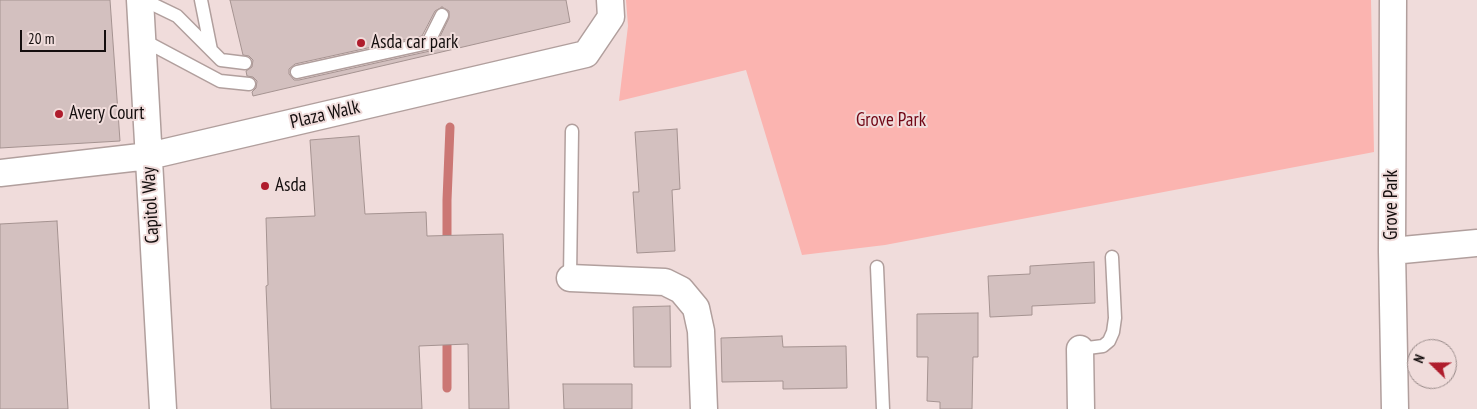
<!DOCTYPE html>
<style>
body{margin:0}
#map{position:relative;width:1477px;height:409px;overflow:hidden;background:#f0dcdb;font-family:"PT Sans Narrow",sans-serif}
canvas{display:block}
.north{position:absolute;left:1407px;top:339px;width:50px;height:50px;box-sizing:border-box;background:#f0dcdb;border:1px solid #988a89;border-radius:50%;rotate:292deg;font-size:14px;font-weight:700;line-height:20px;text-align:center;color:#140e0e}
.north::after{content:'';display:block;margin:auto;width:18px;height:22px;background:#af1c2c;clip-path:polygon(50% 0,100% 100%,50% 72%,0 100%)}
.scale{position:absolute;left:20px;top:30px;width:86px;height:22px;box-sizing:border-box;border:2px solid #140e0e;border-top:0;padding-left:6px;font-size:15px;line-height:18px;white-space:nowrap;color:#140e0e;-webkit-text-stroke:4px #f0dcdb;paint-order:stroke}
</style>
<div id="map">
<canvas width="1477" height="409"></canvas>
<div class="north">N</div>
<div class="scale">20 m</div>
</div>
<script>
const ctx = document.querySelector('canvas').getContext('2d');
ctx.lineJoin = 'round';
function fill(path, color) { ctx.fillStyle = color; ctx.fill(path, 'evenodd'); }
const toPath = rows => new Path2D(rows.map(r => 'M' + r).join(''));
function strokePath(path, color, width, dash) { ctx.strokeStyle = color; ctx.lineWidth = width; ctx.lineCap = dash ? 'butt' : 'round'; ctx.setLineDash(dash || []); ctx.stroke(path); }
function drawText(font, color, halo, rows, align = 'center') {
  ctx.font = font + ' "PT Sans Narrow",sans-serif'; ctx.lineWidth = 4; ctx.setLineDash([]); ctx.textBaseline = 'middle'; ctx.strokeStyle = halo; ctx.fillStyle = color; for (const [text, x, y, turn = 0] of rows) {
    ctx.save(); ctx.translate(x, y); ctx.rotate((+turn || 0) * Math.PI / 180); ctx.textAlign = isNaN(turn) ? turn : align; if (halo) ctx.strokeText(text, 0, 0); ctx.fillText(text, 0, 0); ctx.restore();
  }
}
const green = toPath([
 [626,0,1371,0,1374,152,885,245,802,255,746,70,619,101,628,26]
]);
const stream = toPath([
 [447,247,447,200,450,127],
 [447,333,447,388]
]);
const building = toPath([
 [0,0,110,0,120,141,0,148,0,0],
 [230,0,566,0,570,22,253,96,252,92,256,88,257,81,253,77,247,76,246,71,252,67,253,60,249,56,243,55,230,0],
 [442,7,449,11,449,18,435,47,430,51,299,80,294,80,289,74,289,69,295,64,422,36,435,11,442,7],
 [677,129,680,189,672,190,675,251,637,253,633,192,639,192,635,132,677,129],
 [359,136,365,214,426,212,427,236,503,234,509,409,469,409,468,344,419,346,422,409,271,409,266,286,268,285,266,218,315,216,310,140,359,136],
 [57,221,68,409,0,409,0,224,57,221],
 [1094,262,1095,303,1032,306,1032,315,990,317,988,276,1030,274,1030,266,1094,262],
 [670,306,671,367,634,367,633,307,670,306],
 [978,313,978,357,973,357,972,409,940,409,940,402,927,401,928,357,917,357,917,314,978,313],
 [782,336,783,347,846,346,847,388,783,389,783,381,722,382,721,338,782,336],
 [563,384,632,384,632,409,564,409,563,384]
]);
const service = toPath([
 [144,0,177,16,221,60,245,63],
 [201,0,211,50],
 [143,40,220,81,249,84],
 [297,72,428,43,442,15],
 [877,267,883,409],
 [570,278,572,131],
 [1080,349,1103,346,1109,341,1113,332,1115,318,1112,257]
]);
const minor = toPath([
 [140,0,163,409],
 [1393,0,1392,251,1395,409],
 [0,173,149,156,586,54,611,17,610,0],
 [1392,251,1477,243],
 [570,278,665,282,681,290,696,308,701,331,704,409],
 [1080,349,1081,409]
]);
const markers = [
 [361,43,5,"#af1c2c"],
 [59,114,5,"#af1c2c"],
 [265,186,5,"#af1c2c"]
];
const poiNames = [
 ["Asda car park",371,43],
 ["Avery Court",69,114],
 ["Asda",275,186]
];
const streetNames = [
 ["Plaza Walk",325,115,-13],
 ["Capitol Way",151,205,-93],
 ["Grove Park",1392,205,-90]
];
const parkNames = [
 ["Grove Park",891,121]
];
fill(green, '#fbb4b0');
strokePath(stream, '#cb7774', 9);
fill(building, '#d3c0bf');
strokePath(building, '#a59391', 1);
strokePath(service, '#b19f9d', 15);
strokePath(minor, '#b19f9d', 29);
strokePath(service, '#fff', 12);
strokePath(minor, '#fff', 26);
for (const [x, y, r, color] of markers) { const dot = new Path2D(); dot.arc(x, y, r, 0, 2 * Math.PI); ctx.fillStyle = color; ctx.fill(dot); strokePath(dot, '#f0dcdb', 2); }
drawText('19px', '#140e0e', '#f0dcdb', poiNames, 'left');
drawText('19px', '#140e0e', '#f0dcdb', streetNames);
drawText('19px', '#710716', '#f0dcdb', parkNames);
</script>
